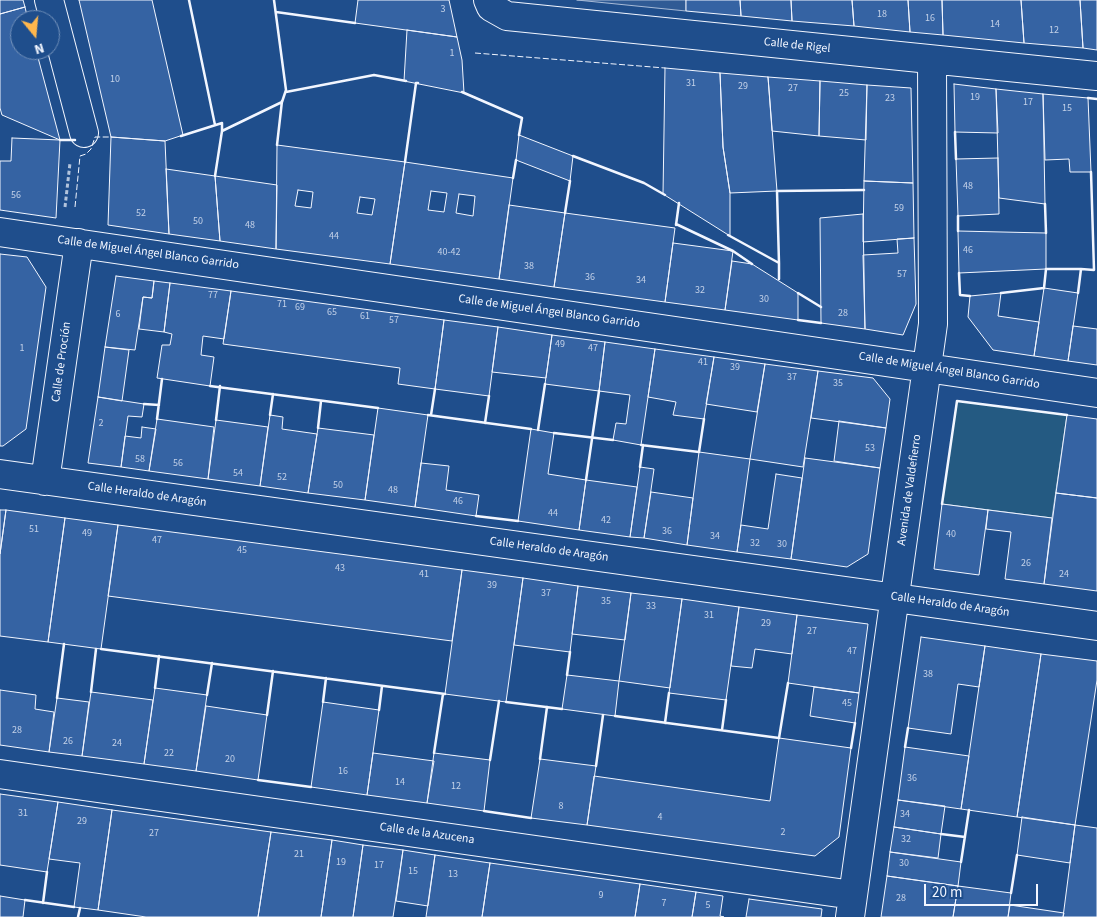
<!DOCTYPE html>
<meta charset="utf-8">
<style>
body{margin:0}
#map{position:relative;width:1097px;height:917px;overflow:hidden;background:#1f4e8c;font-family:"Source Sans 3",sans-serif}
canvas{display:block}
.north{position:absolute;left:10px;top:10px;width:50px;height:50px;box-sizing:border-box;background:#1f4e8c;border:1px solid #7391ba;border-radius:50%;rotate:163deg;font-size:14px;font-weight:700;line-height:20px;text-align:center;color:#f2f6ff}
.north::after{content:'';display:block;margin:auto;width:18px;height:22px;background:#ffb74d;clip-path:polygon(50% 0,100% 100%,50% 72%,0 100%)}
.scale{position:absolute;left:924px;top:884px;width:114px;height:22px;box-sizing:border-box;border:2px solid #f2f6ff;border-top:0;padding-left:6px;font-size:15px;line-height:18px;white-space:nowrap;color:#f2f6ff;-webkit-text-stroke:4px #1f4e8c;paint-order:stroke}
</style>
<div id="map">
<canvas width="1097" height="917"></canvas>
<div class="north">N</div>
<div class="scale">20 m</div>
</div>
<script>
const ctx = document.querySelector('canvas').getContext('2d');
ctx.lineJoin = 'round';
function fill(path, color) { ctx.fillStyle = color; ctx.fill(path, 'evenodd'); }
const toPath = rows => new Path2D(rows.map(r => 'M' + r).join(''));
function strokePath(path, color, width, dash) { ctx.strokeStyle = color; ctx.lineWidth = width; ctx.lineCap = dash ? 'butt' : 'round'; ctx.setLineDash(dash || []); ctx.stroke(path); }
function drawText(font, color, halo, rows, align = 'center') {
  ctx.font = font + ' "Source Sans 3",sans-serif'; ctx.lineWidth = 4; ctx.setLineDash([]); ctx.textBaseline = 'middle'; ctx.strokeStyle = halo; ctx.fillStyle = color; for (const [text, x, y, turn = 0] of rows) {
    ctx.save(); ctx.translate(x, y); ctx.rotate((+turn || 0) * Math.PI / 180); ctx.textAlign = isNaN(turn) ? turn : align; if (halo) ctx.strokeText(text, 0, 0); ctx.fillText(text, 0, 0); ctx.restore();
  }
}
const green = toPath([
 [957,401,1067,415,1052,518,942,504,957,401]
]);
const parking = toPath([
 [577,0,686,0,686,11,577,0]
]);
const building = toPath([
 [0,0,23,0,25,7,0,14,0,0],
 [79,0,152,0,183,135,165,141,111,137,79,0],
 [358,0,449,0,457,37,355,23,358,0],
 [686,0,740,0,741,16,686,11,686,0],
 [740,0,791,0,792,21,741,16,740,0],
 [791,0,852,0,854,26,792,21,791,0],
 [852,0,908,0,910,32,854,26,852,0],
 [908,0,942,0,943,35,910,32,908,0],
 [942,0,1021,0,1024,43,943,35,942,0],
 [1021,0,1080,0,1083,48,1024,43,1021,0],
 [1080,0,1097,0,1097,50,1083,48,1080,0],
 [25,7,28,20,20,20,20,50,36,50,60,140,2,115,0,108,0,14,25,7],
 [407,30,457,37,462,60,464,93,404,81,407,30],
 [665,68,720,73,723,147,730,193,730,236,663,194,665,68],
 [720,73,768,77,777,191,730,193,723,147,720,73],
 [768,77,820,81,819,136,772,131,768,77],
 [820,81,867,85,866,140,819,136,820,81],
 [954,84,996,89,998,133,955,132,954,84],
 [867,85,911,88,913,183,864,181,867,85],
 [996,89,1043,94,1045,204,999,198,996,89],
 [1043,94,1088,98,1091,172,1070,172,1069,159,1045,160,1043,94],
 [519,135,573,156,570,181,516,160,519,135],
 [111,137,165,141,169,234,108,225,111,137],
 [12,138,60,140,56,218,0,210,0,161,11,161,12,138],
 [277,145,405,162,390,264,276,249,277,145],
 [298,190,313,192,311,208,295,206,298,190],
 [360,197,375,199,372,215,357,213,360,197],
 [998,158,999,214,958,216,956,159,998,158],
 [405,162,513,178,499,279,390,264,405,162],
 [431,191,447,193,444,212,428,210,431,191],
 [459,194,475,196,473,216,456,213,459,194],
 [166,169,215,176,220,241,169,234,166,169],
 [215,176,277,185,276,249,220,241,215,176],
 [864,181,913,183,914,238,863,242,864,181],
 [509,205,565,213,554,287,499,279,509,205],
 [565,213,675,228,665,302,554,287,565,213],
 [863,214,865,329,821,323,820,218,863,214],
 [958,231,1046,233,1046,269,959,273,958,231],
 [914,238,916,304,903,335,865,329,863,255,898,253,897,239,914,238],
 [673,243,733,251,725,310,665,302,673,243],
 [0,254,27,257,46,287,26,429,3,446,0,446,0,254],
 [732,261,752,264,798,293,798,320,725,310,732,261],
 [116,276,154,281,152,298,143,297,135,350,105,347,116,276],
 [154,281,170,283,164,332,139,329,143,297,152,298,154,281],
 [170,283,231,291,224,339,203,336,201,355,214,357,210,386,157,378,162,345,170,345,172,334,164,332,170,283],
 [1044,288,1078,293,1068,361,1034,356,1044,288],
 [231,291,444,320,435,389,398,384,400,368,223,344,231,291],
 [1001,293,998,316,1039,322,1034,356,993,350,968,317,970,296,1001,293],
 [444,320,498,327,489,396,435,389,444,320],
 [1073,326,1097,329,1097,365,1068,361,1073,326],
 [498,327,552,335,546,378,492,372,498,327],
 [552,335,605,342,599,391,545,384,552,335],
 [605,342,655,349,641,445,613,440,616,423,626,424,630,395,599,391,605,342],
 [105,347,129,350,122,401,98,397,105,347],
 [655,349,714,357,704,419,673,415,676,402,648,397,655,349],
 [714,357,765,364,757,412,706,404,714,357],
 [765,364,818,371,803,467,750,459,765,364],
 [818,371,873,378,890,399,886,428,811,418,818,371],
 [98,397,144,404,142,417,128,416,121,467,88,463,98,397],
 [378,408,428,415,415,507,365,500,378,408],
 [270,415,283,417,282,429,317,434,308,493,260,486,270,415],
 [1067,415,1097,419,1097,498,1056,493,1067,415],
 [157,419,214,427,208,479,149,471,157,419],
 [216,420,268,427,260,486,208,479,216,420],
 [839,421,886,428,880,468,834,461,839,421],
 [142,427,156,429,149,471,121,467,125,436,141,438,142,427],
 [318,428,374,435,365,500,308,493,318,428],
 [531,429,554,433,548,474,586,480,579,530,518,521,531,429],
 [699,452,750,459,737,552,687,545,699,452],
 [805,458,880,468,868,554,847,567,791,559,805,458],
 [421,463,449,466,446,490,479,495,476,516,415,507,421,463],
 [640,467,654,469,644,538,630,537,640,467],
 [776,474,802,478,791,559,737,552,741,525,768,529,776,474],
 [586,480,637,487,630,537,579,530,586,480],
 [651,492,693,498,687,545,644,538,651,492],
 [1056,493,1097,498,1097,591,1044,584,1056,493],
 [942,504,988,510,979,575,934,569,942,504],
 [0,510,6,510,0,554,0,510],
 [6,510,65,518,48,642,0,636,0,554,6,510],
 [988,510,1052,518,1044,584,1005,579,1011,532,986,529,988,510],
 [65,518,118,525,101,649,48,642,65,518],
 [118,525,462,570,452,641,108,596,118,525],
 [462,570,523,578,506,702,445,694,462,570],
 [523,578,578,586,570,652,514,645,523,578],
 [578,586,631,593,625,640,572,634,578,586],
 [631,593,682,599,670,688,619,681,631,593],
 [682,599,739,607,726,700,669,693,682,599],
 [739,607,797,615,792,654,755,649,752,668,731,666,739,607],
 [797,615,868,624,859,693,788,683,797,615],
 [921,637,985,646,979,687,958,684,951,734,908,728,921,637],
 [985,646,1041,654,1017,817,961,809,985,646],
 [1041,654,1097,661,1097,680,1075,825,1017,817,1041,654],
 [567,675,619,681,615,716,562,709,567,675],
 [814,687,859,693,855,723,810,716,814,687],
 [155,688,207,695,196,771,144,764,155,688],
 [0,690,36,695,35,709,54,712,49,752,0,745,0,690],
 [91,692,153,700,144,764,82,756,91,692],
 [57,698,89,702,82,756,49,752,57,698],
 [323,702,379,710,367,795,311,787,323,702],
 [206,706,267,715,258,780,196,771,206,706],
 [779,738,851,748,839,837,815,856,587,825,594,776,770,801,779,738],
 [905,747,969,756,961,809,898,800,905,747],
 [373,753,434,761,427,803,367,795,373,753],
 [434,753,490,760,484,811,427,803,434,753],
 [540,759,596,766,587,825,531,818,540,759],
 [0,794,58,802,47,872,0,865,0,794],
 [898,800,945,806,941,834,894,827,898,800],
 [58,802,112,810,98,910,74,907,80,863,49,859,58,802],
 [112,810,271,832,258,917,146,917,98,910,112,810],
 [1022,817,1075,825,1070,863,1017,855,1022,817],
 [1075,825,1097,828,1097,917,1063,917,1075,825],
 [894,827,941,834,938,858,890,852,894,827],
 [271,832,332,840,321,917,258,917,271,832],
 [332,840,363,845,353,917,321,917,332,840],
 [363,845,403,850,393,917,353,917,363,845],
 [403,850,435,855,428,906,396,901,403,850],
 [890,852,961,862,958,886,887,876,890,852],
 [435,855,490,863,482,917,426,917,435,855],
 [490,863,640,884,635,917,482,917,490,863],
 [887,876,958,886,953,917,881,917,887,876],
 [640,884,696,892,692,917,635,917,640,884],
 [958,886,1011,893,1008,917,953,917,958,886],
 [696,892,723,896,720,916,724,917,692,917,696,892],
 [0,896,25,900,23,917,0,917,0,896],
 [749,899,822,909,821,917,746,917,749,899],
 [1010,905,1064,913,1063,917,1008,917,1010,905]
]);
const path = toPath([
 [65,207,70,163]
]);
const minor = toPath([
 [49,0,84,133],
 [488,0,491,7,507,16,1097,76],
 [0,232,1097,393],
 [0,474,1097,626],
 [45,481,79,243],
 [0,774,853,895],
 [850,917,933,324,932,60]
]);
const fence = toPath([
 [475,53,665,68],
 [75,207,80,156,86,154,91,149,95,137,111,137]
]);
const wall = toPath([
 [189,0,215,125],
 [276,12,355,23],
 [286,92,374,75,406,81],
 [462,92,522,118,519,135],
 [1088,98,1097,99],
 [955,132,956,159],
 [181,136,222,123,222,131],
 [60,140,75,140],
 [277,145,282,101],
 [573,156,644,183,665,195],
 [405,162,416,83,418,83],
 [215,176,222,131,282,102,286,90,274,0],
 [513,178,516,160],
 [1045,204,1046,233],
 [565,213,570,181],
 [958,216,958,231],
 [676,224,733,251,752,264],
 [676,225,679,203],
 [728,235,779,263,779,279],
 [779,263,777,191,864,190],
 [1081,269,1094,270,1091,172],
 [959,273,960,295,970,296],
 [798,293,821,307],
 [1001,293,1044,288,1046,269,1081,269,1078,293],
 [798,320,821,323],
 [210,386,378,408],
 [144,404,159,405],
 [270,415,273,394],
 [428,415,531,429],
 [431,415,435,389],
 [157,419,162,379],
 [216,420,220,386],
 [485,423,489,396],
 [318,428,321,401],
 [538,430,545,384],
 [554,433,613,440],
 [641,445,699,452,704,419],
 [640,467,643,445],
 [586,480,599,391],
 [942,504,957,401,1067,415],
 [476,516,518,521],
 [101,649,445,694],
 [567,675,570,652],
 [155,688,159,656],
 [91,692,96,649],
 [207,695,212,663],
 [57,698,64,644],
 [323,702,326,678],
 [506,702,562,709],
 [379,710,382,686],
 [267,715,273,671],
 [615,716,779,738,788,683],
 [665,723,669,693],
 [722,730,726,700],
 [905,747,908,728],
 [851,748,855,723],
 [434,753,443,694],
 [540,759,547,707],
 [490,760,499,701],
 [596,766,603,715],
 [258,780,311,787],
 [484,811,531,818],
 [941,834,965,837],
 [961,862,969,810],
 [1011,893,1017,855],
 [25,900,74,907],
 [43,903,47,872],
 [78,917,80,908]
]);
const numberNames = [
 ["3",443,10],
 ["18",882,15],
 ["16",930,19],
 ["14",995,25],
 ["12",1054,31],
 ["1",452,54],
 ["10",115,80],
 ["31",691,84],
 ["29",743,87],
 ["27",793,89],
 ["25",844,94],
 ["19",975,98],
 ["23",890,99],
 ["17",1028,103],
 ["15",1067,109],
 ["48",968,187],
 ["56",16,196],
 ["59",899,209],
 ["52",141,214],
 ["50",198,222],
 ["48",250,226],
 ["44",334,237],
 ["46",968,251],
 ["40-42",449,253],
 ["38",529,267],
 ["57",902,275],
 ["36",590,278],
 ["34",641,281],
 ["32",700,291],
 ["77",213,296],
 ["30",764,300],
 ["71",282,305],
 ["69",300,308],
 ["65",332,313],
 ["28",843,314],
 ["6",118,315],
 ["61",365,317],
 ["57",394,321],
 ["49",560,345],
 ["1",22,349],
 ["47",593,349],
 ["41",703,363],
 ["39",735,368],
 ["37",792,378],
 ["35",838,384],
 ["2",101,424],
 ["53",870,449],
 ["58",140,460],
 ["56",178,464],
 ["54",238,474],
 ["52",282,478],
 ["50",338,486],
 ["48",393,491],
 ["46",458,502],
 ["44",553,514],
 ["42",606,521],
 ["51",34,530],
 ["36",667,532],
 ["49",87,534],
 ["40",951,535],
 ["34",715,537],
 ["47",157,541],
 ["32",755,544],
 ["30",782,545],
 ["45",242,551],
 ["26",1026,564],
 ["43",340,569],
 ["41",424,575],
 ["24",1064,575],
 ["39",492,586],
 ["37",546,594],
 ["35",606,602],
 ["33",651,607],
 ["31",709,616],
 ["29",766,624],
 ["27",812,632],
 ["47",852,652],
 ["38",928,675],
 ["45",847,704],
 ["28",17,731],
 ["26",68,742],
 ["24",117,744],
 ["22",169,754],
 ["20",230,760],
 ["16",343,772],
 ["36",912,779],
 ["14",400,783],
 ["12",456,787],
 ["8",561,807],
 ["31",23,814],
 ["34",905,815],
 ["4",660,818],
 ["29",82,822],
 ["2",783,833],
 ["27",154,834],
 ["32",906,840],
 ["21",299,855],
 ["19",341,863],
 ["30",904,864],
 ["17",379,866],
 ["15",413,872],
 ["13",453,875],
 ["9",601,896],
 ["28",901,899],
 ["7",664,904],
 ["5",708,906]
];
const streetNames = [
 ["Calle de Rigel",797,46,6],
 ["Calle de Miguel Ángel Blanco Garrido",148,253,8],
 ["Calle de Miguel Ángel Blanco Garrido",549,312,8],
 ["Calle de Proción",62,362,-82],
 ["Calle de Miguel Ángel Blanco Garrido",949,371,9],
 ["Avenida de Valdefierro",910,490,-82],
 ["Calle Heraldo de Aragón",147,495,8],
 ["Calle Heraldo de Aragón",549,550,8],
 ["Calle Heraldo de Aragón",950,605,8],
 ["Calle de la Azucena",427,834,8]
];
fill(green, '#245a82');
strokePath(green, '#a8bbd7', 1);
fill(parking, '#305b95');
strokePath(parking, '#a8bbd7', 1);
fill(building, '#3563a3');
strokePath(building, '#f2f6ff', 1);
strokePath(minor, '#f2f6ff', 30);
strokePath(path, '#b3c4dc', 3, [4, 2.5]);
strokePath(minor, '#1f4e8c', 28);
strokePath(fence, '#f2f6ff', 1, [6, 2.5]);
strokePath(wall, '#f2f6ff', 2.5);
drawText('10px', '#c3d1e8', null, numberNames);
drawText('12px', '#f2f6ff', '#1f4e8c', streetNames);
</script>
